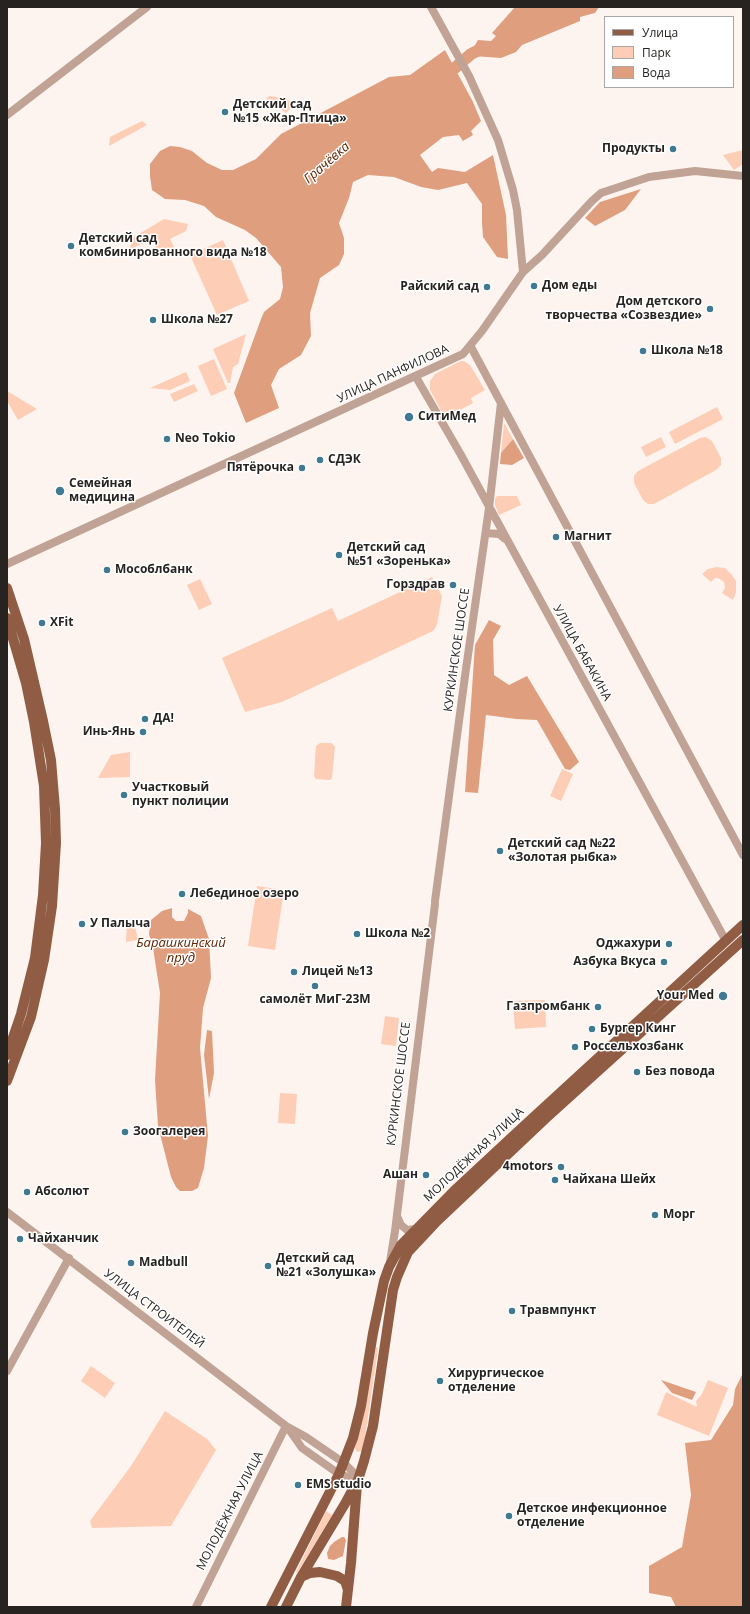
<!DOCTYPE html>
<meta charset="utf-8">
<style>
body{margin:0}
#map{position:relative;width:750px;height:1614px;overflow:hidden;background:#fdf4ef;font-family:"Open Sans",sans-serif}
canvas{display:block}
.frame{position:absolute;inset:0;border:8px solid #262321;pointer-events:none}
.legend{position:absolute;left:604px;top:16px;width:130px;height:72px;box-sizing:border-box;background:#fff;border:1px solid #a8a7a6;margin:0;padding:5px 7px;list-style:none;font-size:12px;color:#262321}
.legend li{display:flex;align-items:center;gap:8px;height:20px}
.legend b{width:20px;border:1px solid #a8a7a6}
</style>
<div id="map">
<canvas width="750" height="1614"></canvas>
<div class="frame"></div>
<ul class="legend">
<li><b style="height:5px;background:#905d44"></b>Улица</li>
<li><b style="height:11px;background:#fdcdb5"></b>Парк</li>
<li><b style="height:11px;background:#df9e7e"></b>Вода</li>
</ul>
</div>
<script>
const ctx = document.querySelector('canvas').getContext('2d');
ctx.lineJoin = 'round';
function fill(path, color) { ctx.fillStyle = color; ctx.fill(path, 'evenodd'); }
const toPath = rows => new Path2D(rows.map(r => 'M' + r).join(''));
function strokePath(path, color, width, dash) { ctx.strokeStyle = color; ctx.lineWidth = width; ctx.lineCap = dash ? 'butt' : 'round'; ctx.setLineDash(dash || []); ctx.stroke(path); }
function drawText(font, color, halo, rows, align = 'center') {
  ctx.font = font + ' "Open Sans",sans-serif'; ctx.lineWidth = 3; ctx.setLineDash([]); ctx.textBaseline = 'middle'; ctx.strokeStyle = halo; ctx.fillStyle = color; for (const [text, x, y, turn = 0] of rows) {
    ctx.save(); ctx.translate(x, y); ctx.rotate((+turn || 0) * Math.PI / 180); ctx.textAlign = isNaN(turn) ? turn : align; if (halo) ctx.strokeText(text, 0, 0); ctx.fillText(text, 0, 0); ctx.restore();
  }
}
const green = toPath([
 [269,96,285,98,294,104,286,113,266,99],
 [142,121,147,125,109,146,110,137],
 [743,150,743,164,734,170,723,155],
 [164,219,188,224,186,231,170,239,175,249,161,256,151,239,129,250,134,237],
 [223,240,249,301,217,315,190,255],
 [246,334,238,364,233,367,230,383,228,383,213,349],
 [214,359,227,389,211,396,198,366],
 [461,361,464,361,470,365,485,390,471,398,473,403,445,418,430,390,430,381,435,374],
 [186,372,190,381,170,390,150,388],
 [194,384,198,391,174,402,170,394],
 [7,391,37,409,18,420,7,401],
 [717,407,723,419,675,444,669,432],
 [504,423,513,439,501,453],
 [661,437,666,447,646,457,641,447],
 [706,437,712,441,721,458,721,465,716,470,654,504,648,504,643,500,634,483,634,476,638,471,700,438],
 [497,496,517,496,521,505,499,515,495,505,495,499],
 [716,567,725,568,732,575,736,581,736,592,733,600,722,593,725,588,724,582,718,578,715,578,711,582,702,574,708,569],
 [432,577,442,596,437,625,433,631,282,702,245,712,222,658,332,608,338,621],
 [200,579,212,604,199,610,187,585],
 [320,743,332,743,335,747,332,778,330,780,316,779,314,776,316,746],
 [130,752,130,777,98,778,111,755],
 [562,769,573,774,561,801,550,796],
 [257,886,284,890,275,950,248,946],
 [127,922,134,922,138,940,126,942],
 [545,1000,546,1027,515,1029,513,1001],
 [385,1016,399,1018,396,1046,381,1044],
 [280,1093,297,1094,295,1124,278,1123],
 [376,1347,377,1347,378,1349,364,1444,362,1451,357,1452,355,1448,366,1406],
 [91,1366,115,1383,105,1398,81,1381],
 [708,1380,728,1388,709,1436,657,1415,666,1392,697,1407,696,1401,702,1394],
 [165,1411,207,1439,216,1450,171,1526,92,1528,90,1521,131,1466],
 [326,1511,332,1515,297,1573,296,1572]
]);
const forest = toPath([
 [445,50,473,102,481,121,471,131,473,135,463,141,459,135,443,137,420,155,432,172,438,168,465,172,493,155,506,215,508,259,497,257,483,237,482,223,482,204,467,183,438,190,421,187,394,177,368,175,353,182,349,198,339,223,344,238,344,254,339,265,320,278,310,313,311,336,301,355,279,369,271,385,279,408,246,423,234,393,261,319,264,312,280,299,283,287,281,267,256,238,245,230,216,217,204,206,185,200,165,199,152,190,150,176,150,164,160,151,170,146,180,147,192,151,207,163,222,170,233,170,256,159,281,134,389,77,410,75],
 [641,189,625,210,595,226,585,218,600,202],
 [513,439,524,458,512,465,500,464,501,453],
 [489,620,501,626,493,640,494,675,509,685,527,676,579,762,570,770,565,769,537,720,516,719,486,715,478,793,465,792,475,645],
 [207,1030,212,1031,214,1073,209,1099,204,1055],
 [743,1373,743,1607,676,1607,671,1597,649,1593,649,1566,682,1547,691,1495,685,1443,711,1440,733,1405,735,1389],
 [342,1537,344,1537,346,1540,343,1556,334,1560,328,1559,327,1553,330,1546,334,1542]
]);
const water = toPath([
 [515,7,599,7,595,13,580,17,580,21,522,45,516,52,501,58,473,56,471,54,471,52,478,40,491,41,496,36,492,33],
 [172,908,172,917,176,921,184,921,188,913,188,909,201,916,209,939,211,978,203,1008,200,1048,208,1136,204,1168,198,1188,192,1191,180,1191,176,1187,171,1177,158,1126,155,1080,160,993,153,948,149,934,151,920,162,911],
 [661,1380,696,1392,692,1400,672,1393]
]);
const stream = toPath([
 [185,182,243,211,287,217,291,309,264,370,259,407]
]);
const river = toPath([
 [287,217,356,155,426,117,449,73,471,54,485,47]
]);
const minor = toPath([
 [431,7,469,76,498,140,513,190,517,210,523,272],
 [7,115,147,7],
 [471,347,743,855],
 [416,377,461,455,726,941],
 [486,533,499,534,505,539],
 [7,564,463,354,482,331,523,272,542,255,592,201,601,193,649,177,695,171,743,176],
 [435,901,465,676,489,508,501,403],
 [7,1212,286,1426,306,1437,344,1463,355,1474,358,1480],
 [397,1216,401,1225,407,1230,416,1229],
 [390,1262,395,1231,435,904],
 [7,1371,69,1258],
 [288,1428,302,1448,339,1474,358,1480],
 [196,1607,286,1426]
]);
const major = toPath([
 [7,588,24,639,43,721,51,760,55,809,56,843,52,906,44,960,31,1017,7,1081],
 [7,618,26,683,34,722,44,786,46,843,43,895,35,958,21,1014,7,1055],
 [301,1577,310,1573,320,1572,337,1576,345,1581,348,1590],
 [271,1607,339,1474,353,1438,361,1406,373,1333,384,1281,389,1267,401,1245,454,1191,524,1126,743,925],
 [286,1607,301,1577,346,1502,358,1480,364,1461,373,1426,393,1290,397,1277,408,1252,437,1221,546,1118,743,940],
 [346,1607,351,1563,357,1484]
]);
const markers = [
 [225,112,4,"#3f7a92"],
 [673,149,4,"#3f7a92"],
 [71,246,4,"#3f7a92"],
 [534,286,4,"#3f7a92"],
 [487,287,4,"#3f7a92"],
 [710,309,4,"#3f7a92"],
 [153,320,4,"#3f7a92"],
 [643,351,4,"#3f7a92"],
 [409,417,5,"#3f7a92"],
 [167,439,4,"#3f7a92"],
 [320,460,4,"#3f7a92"],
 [302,468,4,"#3f7a92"],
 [60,491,5,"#3f7a92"],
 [556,537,4,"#3f7a92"],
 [339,555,4,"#3f7a92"],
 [107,570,4,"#3f7a92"],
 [453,585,4,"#3f7a92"],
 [42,623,4,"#3f7a92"],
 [145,719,4,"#3f7a92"],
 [143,732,4,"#3f7a92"],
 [124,795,4,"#3f7a92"],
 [500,851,4,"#3f7a92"],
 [182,894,4,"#3f7a92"],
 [82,924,4,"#3f7a92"],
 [357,934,4,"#3f7a92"],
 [669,944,4,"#3f7a92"],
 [664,962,4,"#3f7a92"],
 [294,972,4,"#3f7a92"],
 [315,986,4,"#3f7a92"],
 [723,996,5,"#3f7a92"],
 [598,1007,4,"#3f7a92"],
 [592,1029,4,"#3f7a92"],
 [575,1047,4,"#3f7a92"],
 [637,1072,4,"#3f7a92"],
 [125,1132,4,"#3f7a92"],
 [561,1167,4,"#3f7a92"],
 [426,1175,4,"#3f7a92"],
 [555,1180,4,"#3f7a92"],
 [27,1192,4,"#3f7a92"],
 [655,1215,4,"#3f7a92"],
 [20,1239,4,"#3f7a92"],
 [131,1263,4,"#3f7a92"],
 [268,1266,4,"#3f7a92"],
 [512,1311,4,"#3f7a92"],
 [440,1381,4,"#3f7a92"],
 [298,1485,4,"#3f7a92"],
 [509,1516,4,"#3f7a92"]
];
const poiNames = [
 ["Детский сад",233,105],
 ["№15 «Жар-Птица»",233,119],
 ["Продукты",665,149,"right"],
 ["Детский сад",79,239],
 ["комбинированного вида №18",79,253],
 ["Дом еды",542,286],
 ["Райский сад",479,287,"right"],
 ["Дом детского",702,302,"right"],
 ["творчества «Созвездие»",702,316,"right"],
 ["Школа №27",161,320],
 ["Школа №18",651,351],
 ["СитиМед",418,417],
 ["Neo Tokio",175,439],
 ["СДЭК",328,460],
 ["Пятёрочка",294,468,"right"],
 ["Семейная",69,484],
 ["медицина",69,498],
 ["Магнит",564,537],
 ["Детский сад",347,548],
 ["№51 «Зоренька»",347,562],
 ["Мособлбанк",115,570],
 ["Горздрав",445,585,"right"],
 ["XFit",50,623],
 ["ДА!",153,719],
 ["Инь-Янь",135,732,"right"],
 ["Участковый",132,788],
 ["пункт полиции",132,802],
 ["Детский сад №22",508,844],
 ["«Золотая рыбка»",508,858],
 ["Лебединое озеро",190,894],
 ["У Палыча",90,924],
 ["Школа №2",365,934],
 ["Оджахури",661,944,"right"],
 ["Азбука Вкуса",656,962,"right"],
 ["Лицей №13",302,972],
 ["Your Med",714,996,"right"],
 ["самолёт МиГ-23М",315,1000,"center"],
 ["Газпромбанк",590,1007,"right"],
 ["Бургер Кинг",600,1029],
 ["Россельхозбанк",583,1047],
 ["Без повода",645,1072],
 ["Зоогалерея",133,1132],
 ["4motors",553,1167,"right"],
 ["Ашан",418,1175,"right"],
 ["Чайхана Шейх",563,1180],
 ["Абсолют",35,1192],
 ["Морг",663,1215],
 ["Чайханчик",28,1239],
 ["Детский сад",276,1259],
 ["№21 «Золушка»",276,1273],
 ["Madbull",139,1263],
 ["Травмпункт",520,1311],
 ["Хирургическое",448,1374],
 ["отделение",448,1388],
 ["EMS studio",306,1485],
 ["Детское инфекционное",517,1509],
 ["отделение",517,1523]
];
const streetNames = [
 ["УЛИЦА ПАНФИЛОВА",393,374,-25],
 ["КУРКИНСКОЕ ШОССЕ",457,650,-82],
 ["УЛИЦА БАБАКИНА",582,653,61],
 ["КУРКИНСКОЕ ШОССЕ",399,1084,-83],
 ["МОЛОДЁЖНАЯ УЛИЦА",474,1155,-43],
 ["УЛИЦА СТРОИТЕЛЕЙ",154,1309,37],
 ["МОЛОДЁЖНАЯ УЛИЦА",230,1511,-63]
];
const waterNames = [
 ["Грачёвка",327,163,-41],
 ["Барашкинский",181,943],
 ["пруд",181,958]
];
fill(green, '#fdcdb5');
fill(forest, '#df9e7d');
fill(water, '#df9e7e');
strokePath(stream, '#df9e7e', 2);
strokePath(river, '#df9e7e', 12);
strokePath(minor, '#c0a395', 8);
strokePath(major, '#905d44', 10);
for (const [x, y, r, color] of markers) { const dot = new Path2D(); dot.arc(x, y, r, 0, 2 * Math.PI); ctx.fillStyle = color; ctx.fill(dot); strokePath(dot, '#fff', 1.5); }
drawText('bold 12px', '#262321', '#fff', poiNames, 'left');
drawText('12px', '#262321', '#fff', streetNames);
drawText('italic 13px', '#5d2400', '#fff', waterNames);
</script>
